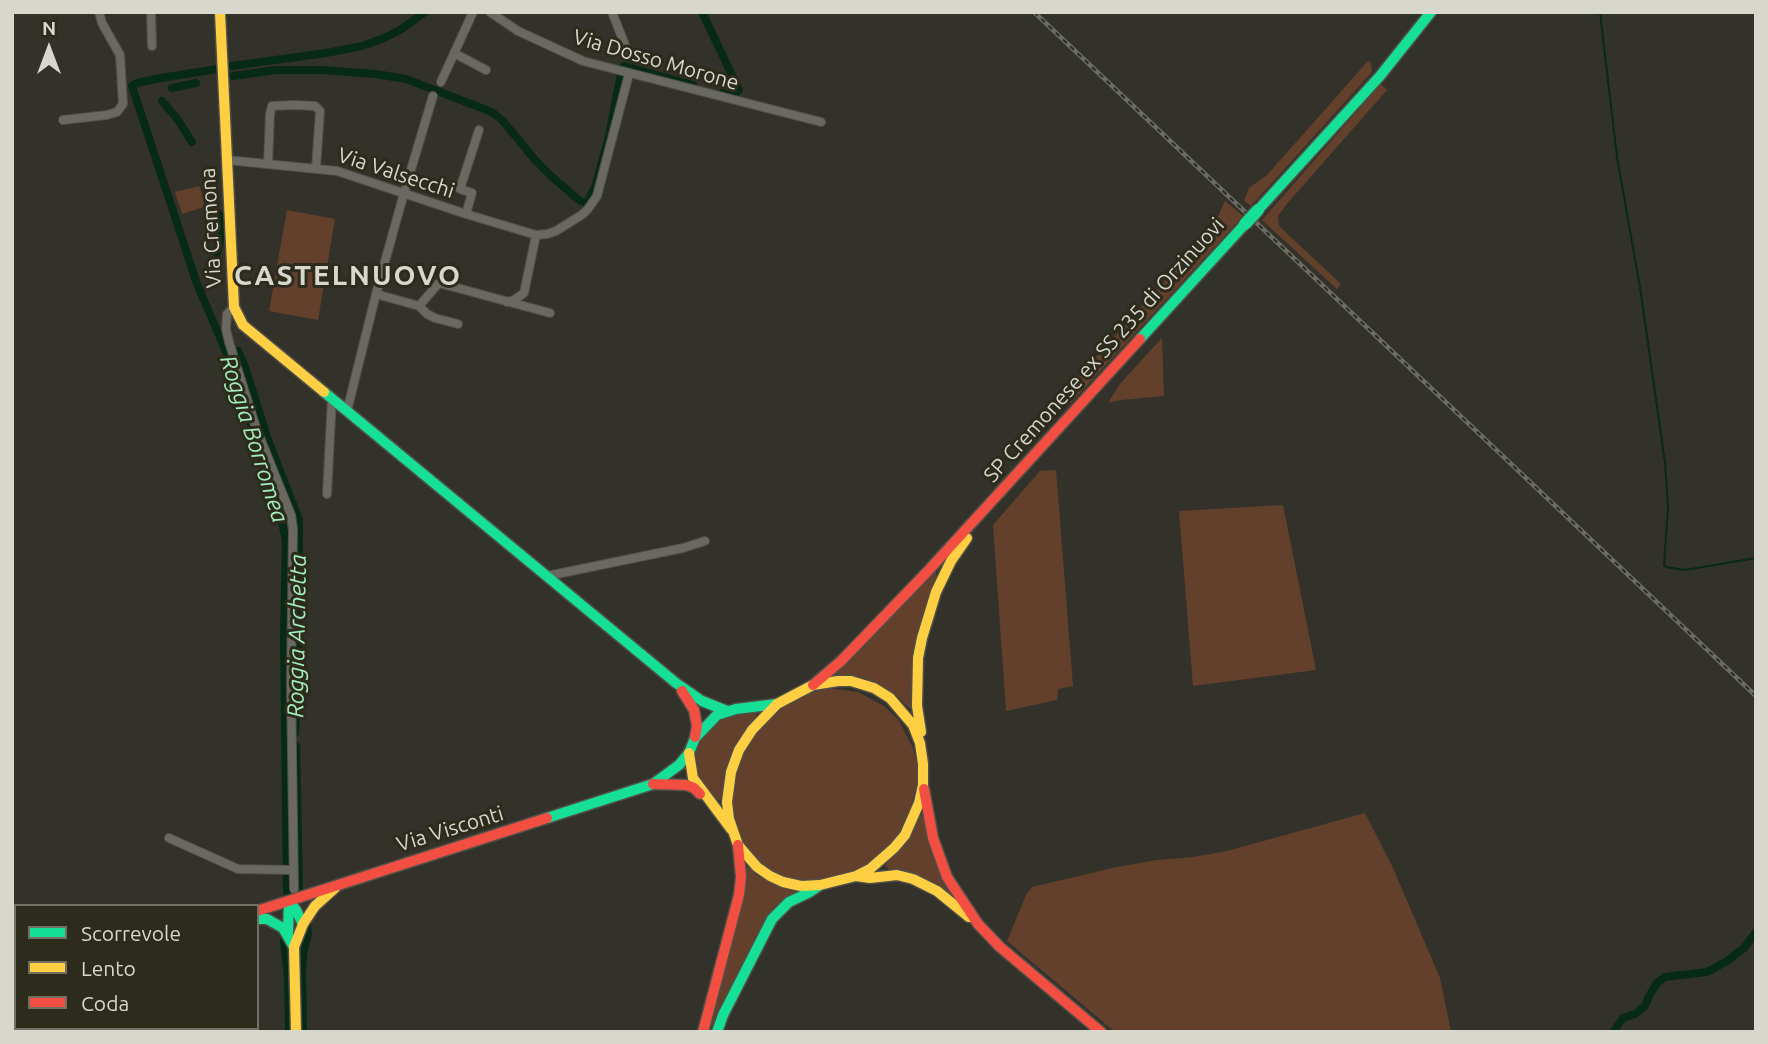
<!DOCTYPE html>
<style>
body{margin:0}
#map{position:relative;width:1768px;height:1044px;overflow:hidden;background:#33322a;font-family:Ubuntu,sans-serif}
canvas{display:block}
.frame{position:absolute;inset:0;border:14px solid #d8d7cd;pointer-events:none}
.legend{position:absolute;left:14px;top:904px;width:245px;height:126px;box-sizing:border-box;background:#2d2b1c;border:2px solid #717063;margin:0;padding:9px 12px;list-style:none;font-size:21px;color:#d8d7cd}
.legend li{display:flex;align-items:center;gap:14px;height:35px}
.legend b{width:35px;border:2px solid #717063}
.north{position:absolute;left:14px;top:14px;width:70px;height:70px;-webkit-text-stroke:5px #2d2b1c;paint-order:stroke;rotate:0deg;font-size:19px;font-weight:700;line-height:28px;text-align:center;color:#d8d7cd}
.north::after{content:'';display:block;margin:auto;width:24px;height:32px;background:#d8d7cd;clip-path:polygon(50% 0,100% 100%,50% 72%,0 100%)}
</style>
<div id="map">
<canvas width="1768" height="1044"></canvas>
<div class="frame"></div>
<ul class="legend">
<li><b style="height:9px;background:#16e098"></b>Scorrevole</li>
<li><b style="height:9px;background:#ffcf43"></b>Lento</li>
<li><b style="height:9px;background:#f24e42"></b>Coda</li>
</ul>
<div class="north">N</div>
</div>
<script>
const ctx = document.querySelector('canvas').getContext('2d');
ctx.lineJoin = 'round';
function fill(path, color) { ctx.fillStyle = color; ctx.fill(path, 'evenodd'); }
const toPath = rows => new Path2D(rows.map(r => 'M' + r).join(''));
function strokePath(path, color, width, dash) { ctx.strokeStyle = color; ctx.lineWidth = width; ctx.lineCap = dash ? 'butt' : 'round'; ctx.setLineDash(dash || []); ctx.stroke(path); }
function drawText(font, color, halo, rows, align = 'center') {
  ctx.font = font + ' Ubuntu,sans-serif'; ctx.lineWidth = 6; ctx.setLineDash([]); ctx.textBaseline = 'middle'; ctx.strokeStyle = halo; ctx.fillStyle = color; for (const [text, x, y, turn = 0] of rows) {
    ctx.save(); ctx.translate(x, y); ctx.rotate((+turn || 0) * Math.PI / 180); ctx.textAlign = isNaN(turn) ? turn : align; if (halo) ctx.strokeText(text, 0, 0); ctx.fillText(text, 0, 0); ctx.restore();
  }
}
const green = toPath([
 [1368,61,1371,63,1372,72,1251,206,1244,201,1249,188,1267,175],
 [1381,84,1387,90,1286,205,1278,216,1279,226,1341,284,1337,289,1262,220],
 [199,186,203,196,204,207,182,214,175,192],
 [1225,201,1243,216,1068,406,1054,400,1063,394,1213,227],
 [287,210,335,219,318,320,269,311],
 [1162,338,1164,396,1121,400,1108,403,1119,385],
 [1056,470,1073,686,1058,689,1057,700,1006,711,993,525,1040,471],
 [1283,505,1316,670,1193,686,1179,511],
 [936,571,936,578,922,617,915,645,912,709,909,708,894,693,880,685,864,678,836,674,834,671],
 [825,689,836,689,858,692,884,706,898,719,913,748,917,765,917,784,908,817,901,833,890,845,856,874,800,883,770,873,749,854,737,829,733,802,737,774,743,754,756,734,777,712,790,703,807,694],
 [758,711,722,799,718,800,700,784,693,762,696,747,704,732,717,721,728,715],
 [1365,813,1393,868,1440,978,1451,1032,1115,1032,1007,941,1026,895,1032,887,1117,867,1157,860,1193,857,1227,851],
 [923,815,950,892,949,894,933,882,921,876,908,872,892,871,885,866,910,838,920,816],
 [748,867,756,875,773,884,797,891,774,907,767,917,712,1026,706,1029,746,868]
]);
const stream = toPath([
 [1600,12,1617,157,1640,287,1665,463,1668,507,1664,565,1666,567,1685,570,1756,558]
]);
const canal = toPath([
 [702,12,739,90,736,93,731,96,722,93],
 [232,66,326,53,362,46,384,38,400,30,425,12],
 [217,69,155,79,137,83,132,86,197,284,234,370],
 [233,76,276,70,322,70,376,74,406,79,492,112,503,121,535,160,552,177,580,201,587,203,595,187,609,136,621,73,624,66,693,85],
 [172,88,196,83],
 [162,101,178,120,192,142],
 [217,253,223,228,220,215],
 [238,351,245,367,267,437,299,520,298,680,295,733],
 [244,403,279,509,286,540,284,636,287,893],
 [296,746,299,890],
 [284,941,288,980,289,1032],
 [303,1032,302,970,303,954,308,934,307,926],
 [1613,1032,1623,1018,1635,1014,1645,1006,1649,996,1657,983,1665,977,1707,972,1727,961,1744,948,1756,932]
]);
const street = toPath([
 [151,12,152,46],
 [490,12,518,31,583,61,821,122],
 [612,12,627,50],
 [454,53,486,70],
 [441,82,473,12],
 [63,120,107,115,117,112,123,104,120,55,102,23,99,12],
 [227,160,337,171,466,214,536,235,547,234,556,231,583,214,588,209,597,196,629,74],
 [268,164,270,114,272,106,294,105,315,106,320,111,316,168],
 [466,214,472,193,460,189,479,130],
 [376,294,419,306,427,314,435,318,458,324],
 [507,302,514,300,524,293,536,235],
 [419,306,439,283,550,313],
 [234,307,227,314,226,329,229,342,256,428,291,515,293,529,291,685,294,889],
 [347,411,376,294,404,193,433,96],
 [327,494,332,398],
 [547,576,683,548,705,541],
 [169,838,238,869,293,870]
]);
const fast = toPath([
 [1258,210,1380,76,1431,12],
 [1140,339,1245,224],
 [324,392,676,683,702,701,727,711],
 [547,818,653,784,679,765,689,753,695,738,717,715,736,709,777,704],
 [289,901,296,910,303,924],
 [257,919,267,919,283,928,294,947],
 [288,935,289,901],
 [12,988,16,986],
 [717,1032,723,1015,772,919,789,902,808,893,820,885]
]);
const slow = toPath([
 [220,12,234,307,243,325,324,392],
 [838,681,851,681,874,688,890,698,913,725,920,743,923,764,923,785,919,803,905,835,894,848,870,869,856,876,820,885,801,886,783,882,770,876,757,867,738,845,729,819,727,802,731,772,739,750,752,730,777,704,813,685,838,681],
 [921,732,917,706,918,658,922,638,936,592,951,561,967,538],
 [689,753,693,778,731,829],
 [856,876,870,878,897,875,913,879,937,891,969,917],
 [296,1032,294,947,303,924,315,906,335,888]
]);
const jam = toPath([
 [813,685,841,661,927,572,1140,339],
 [682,691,694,710,697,726,695,737],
 [653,784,686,785,694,788,700,794],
 [924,789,933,838,947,877,978,924,1000,947,1101,1032],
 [257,911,547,818],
 [703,1032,739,895,741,877,738,845]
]);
const rail = toPath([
 [1034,12,1756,696]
]);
const fastBridge = toPath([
 [1245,224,1258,210]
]);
const streetNames = [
 ["Via Dosso Morone",656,60,16],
 ["Via Valsecchi",396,173,18],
 ["Via Cremona",211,228,-93],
 ["SP Cremonese ex SS 235 di Orzinuovi",1104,350,-48],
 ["Via Visconti",450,829,-17]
];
const waterNames = [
 ["Roggia Borromea",254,439,72],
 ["Roggia Archetta",297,636,-89]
];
const districtNames = [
 ["CASTELNUOVO",348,276]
];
fill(green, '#63402b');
strokePath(stream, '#072a16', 2);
strokePath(canal, '#072a16', 8);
strokePath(street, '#504f47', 10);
strokePath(fast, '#504f47', 13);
strokePath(slow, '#504f47', 13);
strokePath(jam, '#504f47', 13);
strokePath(street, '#696861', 8);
strokePath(fast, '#16e098', 10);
strokePath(slow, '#ffcf43', 10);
strokePath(jam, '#f24e42', 10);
strokePath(rail, '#6c6c66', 4.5);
strokePath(rail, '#2d2b1c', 2, [5]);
strokePath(fastBridge, '#504f47', 15, []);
strokePath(fastBridge, '#16e098', 12);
drawText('21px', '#d8d7cd', '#2d2b1c', streetNames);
drawText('italic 23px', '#a2eebc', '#2d2b1c', waterNames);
ctx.letterSpacing = '2px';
drawText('bold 28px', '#d8d7cd', '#2d2b1c', districtNames);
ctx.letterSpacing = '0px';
</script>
